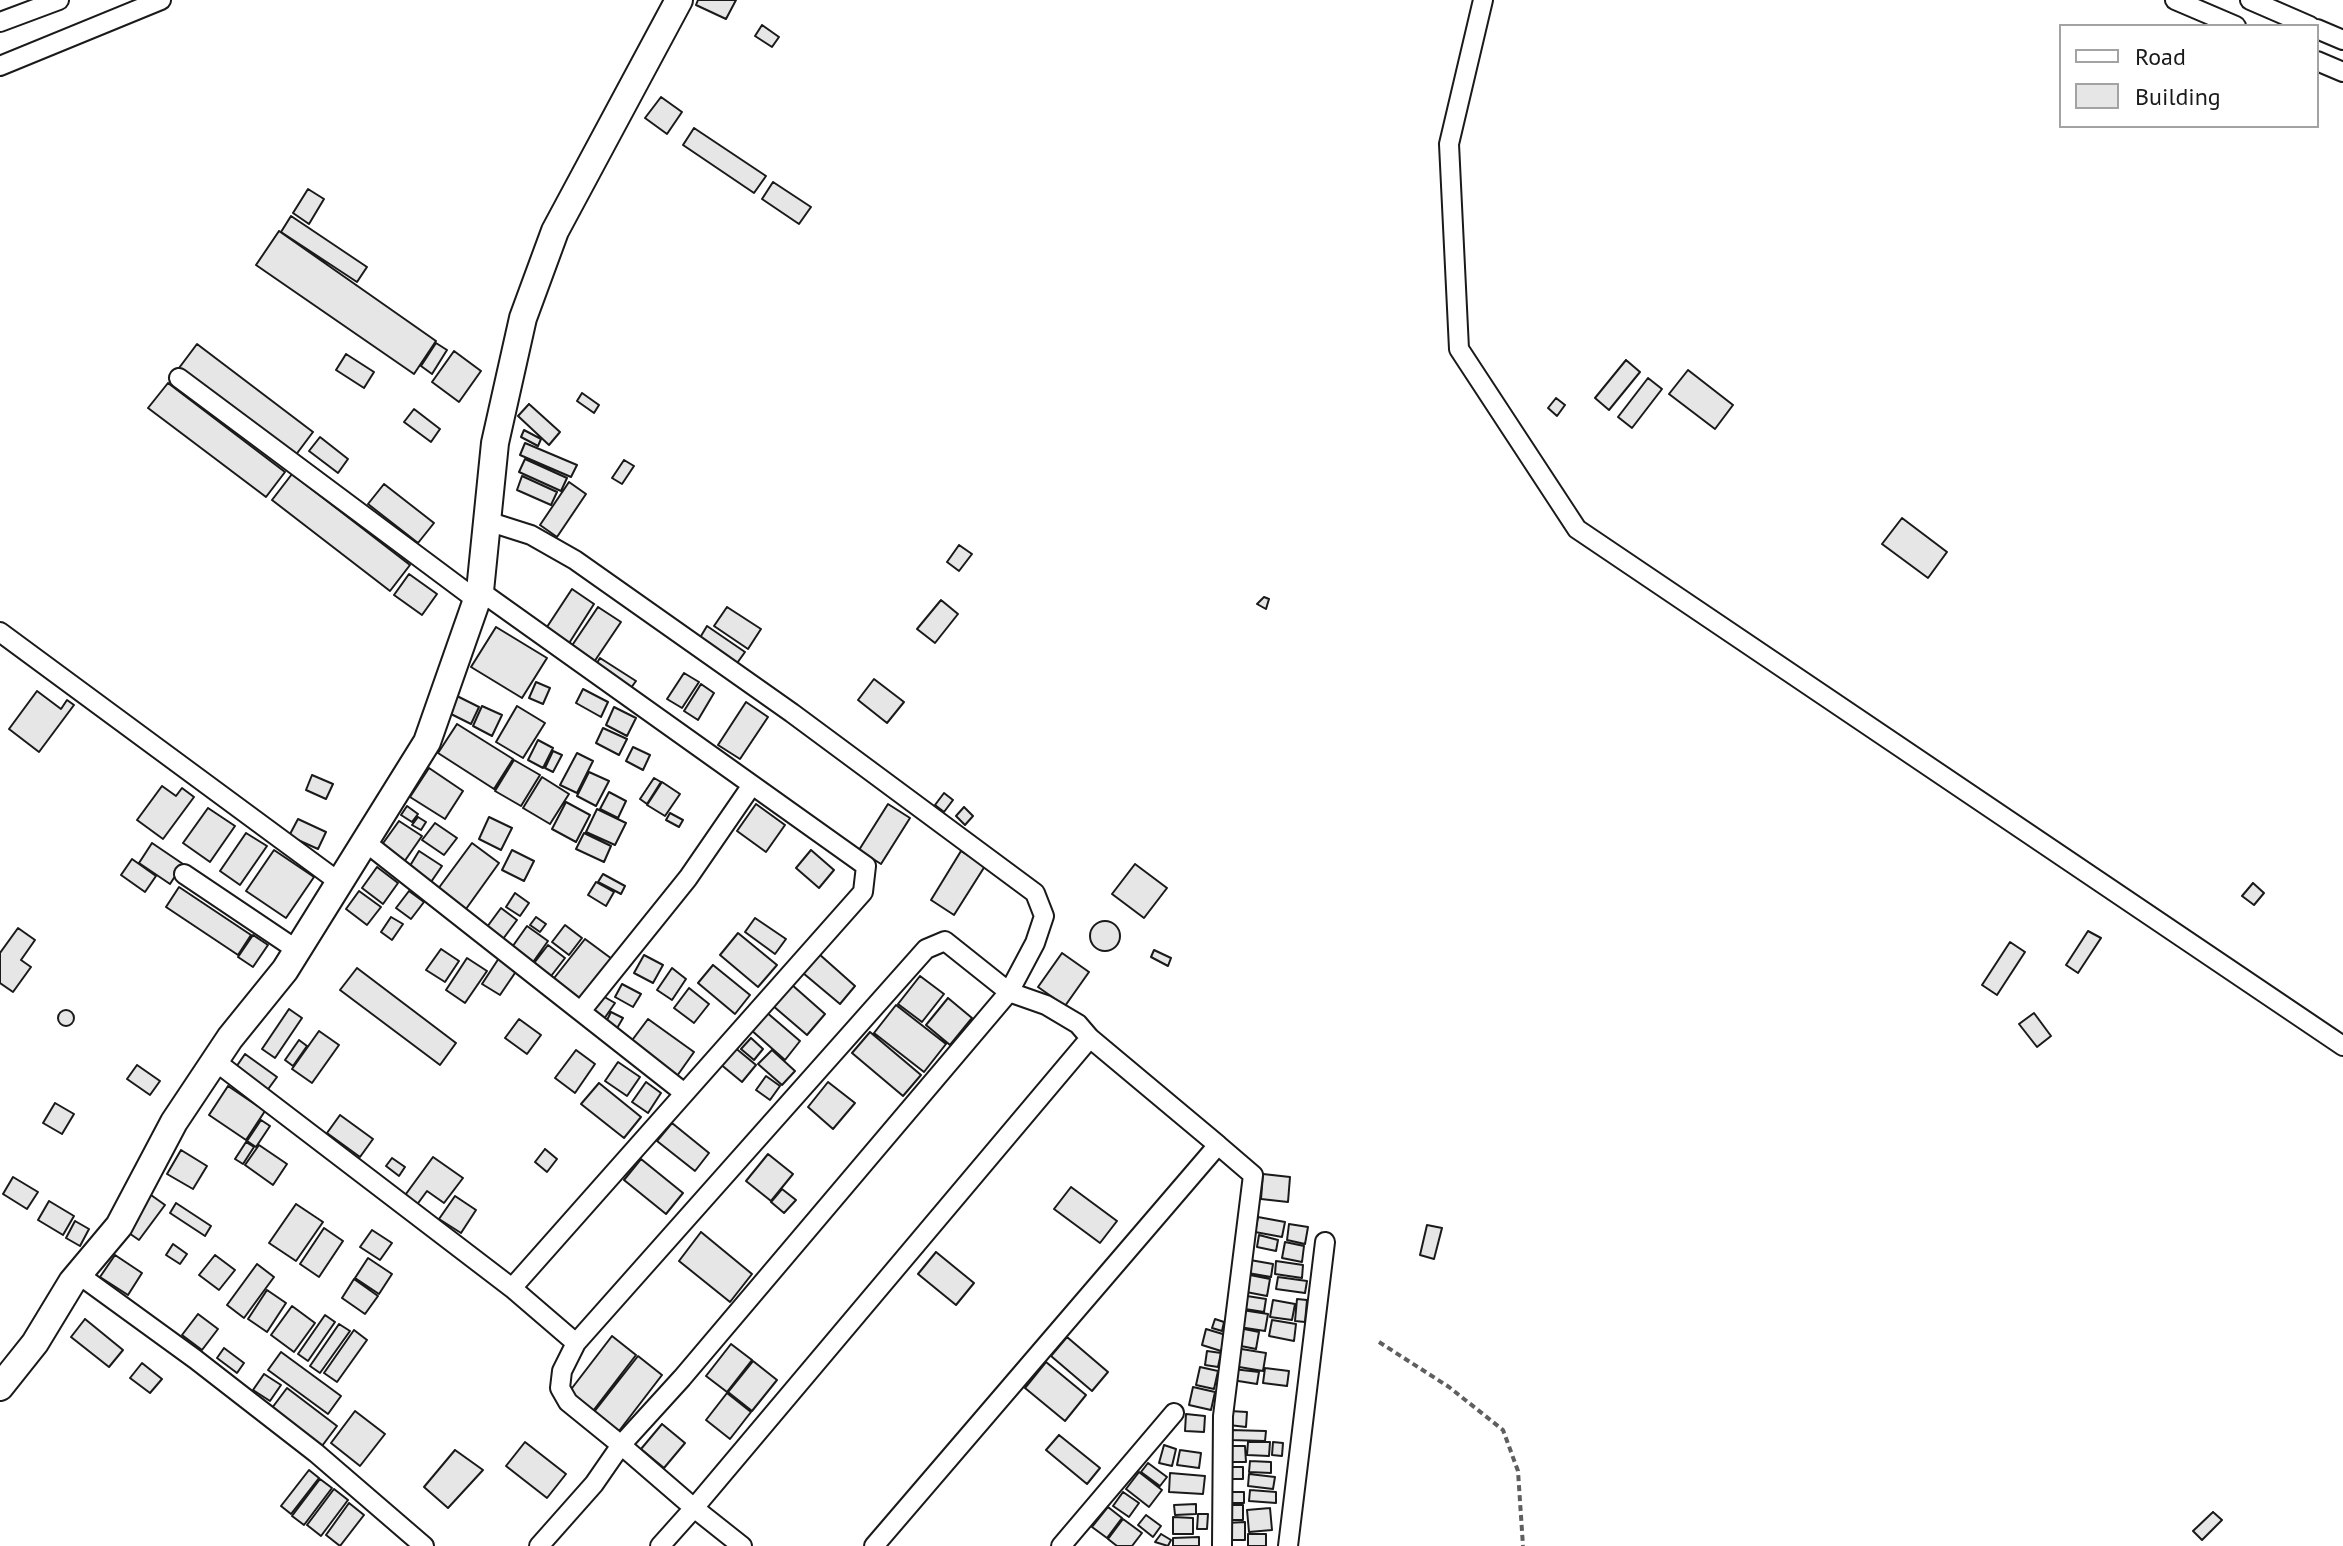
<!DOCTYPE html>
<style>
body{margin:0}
#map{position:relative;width:2343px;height:1546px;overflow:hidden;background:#fff;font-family:"PT Sans",sans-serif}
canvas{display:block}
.legend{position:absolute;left:2059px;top:24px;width:260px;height:104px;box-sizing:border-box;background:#fff;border:2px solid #a3a3a3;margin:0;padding:10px 14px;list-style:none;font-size:24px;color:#1a1a1a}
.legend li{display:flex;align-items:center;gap:16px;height:40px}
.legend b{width:40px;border:2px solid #a3a3a3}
</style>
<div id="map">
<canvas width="2343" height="1546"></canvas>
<ul class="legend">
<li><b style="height:10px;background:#fff"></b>Road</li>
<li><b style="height:22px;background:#e6e6e6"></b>Building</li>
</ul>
</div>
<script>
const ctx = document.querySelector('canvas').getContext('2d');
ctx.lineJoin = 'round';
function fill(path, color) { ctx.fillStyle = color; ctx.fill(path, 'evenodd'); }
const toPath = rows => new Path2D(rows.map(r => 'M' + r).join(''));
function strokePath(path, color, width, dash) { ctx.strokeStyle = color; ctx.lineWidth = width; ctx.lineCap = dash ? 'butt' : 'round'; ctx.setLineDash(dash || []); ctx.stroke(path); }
const building = toPath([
 [698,0,736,0,726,19,696,5,698,0],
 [762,25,779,37,772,47,755,36,762,25],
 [661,97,682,112,667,134,645,118,661,97],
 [694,128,766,176,754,193,683,145,694,128],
 [773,182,811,207,799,224,762,199,773,182],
 [308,189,324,199,309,224,293,213,308,189],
 [291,216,367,267,357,282,281,232,291,216],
 [279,231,436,341,414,374,256,265,279,231],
 [436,343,447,350,432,374,421,366,436,343],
 [197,344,313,432,295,456,179,368,197,344],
 [454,351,481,371,459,402,432,382,454,351],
 [346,354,374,372,364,388,336,370,346,354],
 [1626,360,1640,372,1609,410,1595,398,1626,360],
 [1688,370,1733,405,1715,429,1669,394,1688,370],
 [1648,378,1662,389,1632,428,1618,417,1648,378],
 [168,383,285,472,266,497,148,408,168,383],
 [582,393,599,405,594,413,577,401,582,393],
 [1556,398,1565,405,1557,416,1548,408,1556,398],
 [529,404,560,432,549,445,518,416,529,404],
 [414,409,440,429,431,442,404,422,414,409],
 [524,430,541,439,538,446,521,437,524,430],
 [320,437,348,459,338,473,309,451,320,437],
 [525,443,577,465,571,477,520,455,525,443],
 [525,459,567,478,561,491,519,472,525,459],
 [624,460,634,466,622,484,612,478,624,460],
 [292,474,410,565,390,591,272,500,292,474],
 [522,476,557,492,551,505,517,490,522,476],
 [569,482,586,494,557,537,540,525,569,482],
 [384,484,434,523,418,543,368,504,384,484],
 [1902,518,1947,552,1928,578,1882,544,1902,518],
 [959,545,972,554,959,571,947,562,959,545],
 [409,574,437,594,422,615,394,595,409,574],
 [572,589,594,604,566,648,543,633,572,589],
 [1264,597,1269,599,1266,609,1257,604,1264,597],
 [941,600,958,614,935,643,917,629,941,600],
 [598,607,621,622,592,665,569,650,598,607],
 [727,607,761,629,748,649,714,626,727,607],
 [707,626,745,652,735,666,698,641,707,626],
 [496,627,547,658,522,698,471,667,496,627],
 [600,658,636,681,628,692,593,669,600,658],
 [684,673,699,682,682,708,667,699,684,673],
 [874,679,904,702,887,723,858,700,874,679],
 [536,682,550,688,543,704,529,698,536,682],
 [701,684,714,693,698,720,684,711,701,684],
 [583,689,608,702,601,717,576,703,583,689],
 [37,691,61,709,67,700,74,705,39,752,9,729,37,691],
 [457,696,479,707,471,724,449,713,457,696],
 [746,702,768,717,740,759,718,745,746,702],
 [482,706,502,715,492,736,473,726,482,706],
 [517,706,545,723,523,758,496,742,517,706],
 [614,707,636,718,627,736,606,725,614,707],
 [457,724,513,759,494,789,438,753,457,724],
 [603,728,627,739,619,755,596,743,603,728],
 [538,740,553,748,543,768,528,760,538,740],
 [633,747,650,755,643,770,626,761,633,747],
 [553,751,562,755,553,772,545,768,553,751],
 [577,753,593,761,577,793,560,785,577,753],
 [514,760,540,775,521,806,495,791,514,760],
 [429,768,463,791,445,819,410,797,429,768],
 [589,772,609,781,596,806,577,796,589,772],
 [312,775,333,784,326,799,306,790,312,775],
 [542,777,569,794,550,824,523,808,542,777],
 [654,778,661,782,647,804,640,799,654,778],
 [662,782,680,794,665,816,647,805,662,782],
 [162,786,176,796,182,788,194,797,163,839,137,820,162,786],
 [609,792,626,801,618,818,600,809,609,792],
 [944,793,953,800,944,812,935,805,944,793],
 [566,802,590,815,576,842,552,829,566,802],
 [756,804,785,825,766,852,737,831,756,804],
 [888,804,910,818,881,864,859,850,888,804],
 [407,806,418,814,412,822,401,815,407,806],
 [964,807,973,816,965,825,956,816,964,807],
 [208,808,235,826,210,862,183,843,208,808],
 [597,809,626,823,615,845,586,832,597,809],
 [670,813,683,820,679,827,666,820,670,813],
 [418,817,426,822,421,830,412,825,418,817],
 [489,817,512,828,501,850,479,839,489,817],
 [298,819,326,832,318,849,289,836,298,819],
 [399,821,422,836,404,862,381,846,399,821],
 [435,823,457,838,444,855,422,840,435,823],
 [246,833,267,846,240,885,220,871,246,833],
 [584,833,611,846,604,862,576,849,584,833],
 [152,843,183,864,170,884,139,863,152,843],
 [472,843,499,863,466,909,438,889,472,843],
 [274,850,314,877,286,918,246,891,274,850],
 [512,850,534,861,524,881,502,870,512,850],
 [811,850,834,870,819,888,796,868,811,850],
 [419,851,442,866,431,882,408,869,419,851],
 [961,851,985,866,954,915,931,900,961,851],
 [132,859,156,876,145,892,121,875,132,859],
 [1135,864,1167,888,1144,918,1112,894,1135,864],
 [377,867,398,883,383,904,362,888,377,867],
 [603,874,625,886,621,894,598,882,603,874],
 [596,882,614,892,606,906,588,895,596,882],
 [2253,883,2264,893,2254,905,2242,896,2253,883],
 [179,887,251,935,238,955,166,907,179,887],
 [359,891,381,907,367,925,346,909,359,891],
 [409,891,424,902,411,919,396,908,409,891],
 [515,893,529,903,520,916,506,907,515,893],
 [501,908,517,920,503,939,487,927,501,908],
 [391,917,403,924,392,940,381,932,391,917],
 [536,917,546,924,540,932,530,925,536,917],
 [755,918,786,939,775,954,745,932,755,918],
 '1090 936a15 15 0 1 1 30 0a15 15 0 1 1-30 0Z',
 [565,925,582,938,569,955,552,942,565,925],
 [527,926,548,941,531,965,510,950,527,926],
 [18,928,35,940,21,960,31,967,13,992,0,983,0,953,18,928],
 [2088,931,2101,938,2078,973,2066,965,2088,931],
 [738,933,777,965,758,987,720,955,738,933],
 [253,935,268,945,253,967,238,957,253,935],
 [585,939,612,959,577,1002,551,982,585,939],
 [2010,942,2025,952,1997,995,1982,985,2010,942],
 [548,945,565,958,548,980,531,967,548,945],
 [441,949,459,961,445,982,426,970,441,949],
 [1154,950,1171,958,1168,966,1151,957,1154,950],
 [1062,953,1089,972,1065,1006,1038,987,1062,953],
 [819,954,855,986,840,1004,803,973,819,954],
 [644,955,663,965,653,983,634,973,644,955],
 [467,958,487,971,465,1003,446,990,467,958],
 [499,958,517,970,500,995,482,984,499,958],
 [713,965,750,995,735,1014,698,983,713,965],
 [357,968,456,1043,440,1065,340,990,357,968],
 [672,968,686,979,672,1000,657,990,672,968],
 [920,976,944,994,922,1022,898,1004,920,976],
 [622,984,641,994,633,1007,615,997,622,984],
 [791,984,825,1014,807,1035,772,1005,791,984],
 [689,988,709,1004,694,1023,674,1008,689,988],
 [601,995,615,1003,604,1019,591,1010,601,995],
 [948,998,972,1018,950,1045,926,1025,948,998],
 [896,1005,946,1044,924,1072,874,1033,896,1005],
 [289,1009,302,1018,275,1058,262,1049,289,1009],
 '58 1018a8 8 0 1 1 16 0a8 8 0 1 1-16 0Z',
 [765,1011,800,1041,785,1060,750,1029,765,1011],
 [611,1012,623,1018,616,1030,605,1024,611,1012],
 [2034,1013,2051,1036,2037,1047,2019,1024,2034,1013],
 [519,1019,541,1035,527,1054,505,1038,519,1019],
 [648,1019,694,1052,677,1076,630,1043,648,1019],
 [319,1031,339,1045,312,1083,292,1069,319,1031],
 [870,1032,921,1075,903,1096,852,1053,870,1032],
 [751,1038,763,1049,754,1060,741,1049,751,1038],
 [299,1040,307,1046,293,1066,285,1060,299,1040],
 [733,1046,756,1065,742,1082,719,1063,733,1046],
 [576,1050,595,1064,575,1093,555,1078,576,1050],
 [772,1050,795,1071,782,1085,758,1064,772,1050],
 [245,1054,277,1077,266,1092,234,1070,245,1054],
 [618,1062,640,1077,627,1096,605,1081,618,1062],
 [137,1065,160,1081,150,1095,127,1079,137,1065],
 [766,1076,780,1086,770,1100,756,1090,766,1076],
 [646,1082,661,1093,648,1113,632,1102,646,1082],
 [828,1082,855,1103,833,1129,808,1107,828,1082],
 [599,1083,641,1117,624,1138,581,1104,599,1083],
 [228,1086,265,1111,246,1140,209,1115,228,1086],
 [55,1103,74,1114,62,1134,43,1123,55,1103],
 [340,1115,373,1139,360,1157,327,1133,340,1115],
 [261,1120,270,1126,256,1147,247,1141,261,1120],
 [672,1123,709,1153,695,1171,657,1141,672,1123],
 [246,1142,254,1147,243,1164,235,1159,246,1142],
 [259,1145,287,1164,273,1185,245,1165,259,1145],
 [545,1149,557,1159,547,1172,535,1162,545,1149],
 [181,1150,207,1166,193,1189,167,1174,181,1150],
 [768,1154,793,1174,771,1201,746,1181,768,1154],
 [433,1157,463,1178,444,1203,427,1191,416,1206,403,1198,433,1157],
 [392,1158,405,1167,399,1176,386,1166,392,1158],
 [641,1159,683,1193,666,1214,624,1180,641,1159],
 [1263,1174,1290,1177,1288,1202,1261,1199,1263,1174],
 [13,1177,38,1192,27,1209,3,1194,13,1177],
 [1071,1187,1117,1221,1100,1243,1054,1209,1071,1187],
 [782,1189,796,1200,784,1213,771,1202,782,1189],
 [151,1195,165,1205,139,1240,126,1231,151,1195],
 [455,1196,476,1210,461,1233,439,1219,455,1196],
 [49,1201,74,1216,63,1235,38,1220,49,1201],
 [176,1203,211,1226,205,1236,170,1213,176,1203],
 [296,1204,323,1222,296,1261,269,1243,296,1204],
 [1258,1217,1285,1222,1282,1237,1255,1232,1258,1217],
 [75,1221,89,1229,80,1246,66,1238,75,1221],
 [1289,1224,1308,1227,1305,1244,1287,1240,1289,1224],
 [1427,1225,1442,1228,1434,1259,1420,1255,1427,1225],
 [324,1228,343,1241,319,1277,300,1264,324,1228],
 [372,1230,392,1243,380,1260,360,1247,372,1230],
 [701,1232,752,1274,730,1302,679,1261,701,1232],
 [1259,1235,1278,1240,1276,1251,1257,1247,1259,1235],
 [1285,1242,1304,1246,1302,1262,1282,1258,1285,1242],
 [173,1244,187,1254,180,1264,166,1255,173,1244],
 [936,1252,974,1283,956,1305,918,1274,936,1252],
 [115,1255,142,1273,128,1295,100,1277,115,1255],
 [215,1255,235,1270,219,1290,199,1275,215,1255],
 [368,1258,392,1274,379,1294,355,1278,368,1258],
 [1250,1260,1273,1264,1271,1277,1248,1273,1250,1260],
 [1276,1261,1303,1265,1302,1278,1275,1274,1276,1261],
 [257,1264,274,1277,244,1318,227,1305,257,1264],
 [1250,1275,1270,1279,1267,1296,1246,1292,1250,1275],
 [1278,1277,1307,1281,1305,1293,1276,1289,1278,1277],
 [354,1279,378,1296,365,1314,342,1298,354,1279],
 [267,1290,286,1303,267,1332,248,1319,267,1290],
 [1247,1296,1266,1299,1264,1312,1245,1309,1247,1296],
 [1297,1299,1307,1300,1305,1322,1295,1321,1297,1299],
 [1273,1300,1295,1304,1292,1320,1270,1317,1273,1300],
 [292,1306,315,1323,294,1352,271,1335,292,1306],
 [1242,1310,1268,1314,1265,1331,1239,1327,1242,1310],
 [198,1314,218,1329,202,1350,182,1335,198,1314],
 [325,1315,335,1322,308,1361,298,1354,325,1315],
 [85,1319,123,1350,109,1367,71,1337,85,1319],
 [1215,1319,1224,1322,1222,1331,1212,1328,1215,1319],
 [1272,1320,1296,1324,1294,1341,1269,1336,1272,1320],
 [339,1324,350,1331,320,1373,310,1366,339,1324],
 [1239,1328,1259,1332,1256,1349,1236,1345,1239,1328],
 [1206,1329,1226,1335,1221,1351,1202,1345,1206,1329],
 [354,1330,367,1340,337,1382,324,1373,354,1330],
 [612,1336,636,1355,593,1411,569,1392,612,1336],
 [1067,1337,1108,1372,1092,1391,1051,1356,1067,1337],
 [731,1344,752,1360,727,1392,706,1376,731,1344],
 [224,1348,244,1363,237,1373,217,1358,224,1348],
 [1235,1348,1266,1353,1263,1371,1233,1366,1235,1348],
 [1207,1351,1221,1353,1218,1367,1205,1365,1207,1351],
 [281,1352,341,1396,328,1414,268,1370,281,1352],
 [638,1356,662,1375,619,1431,594,1412,638,1356],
 [753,1361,777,1380,752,1411,728,1392,753,1361],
 [1046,1362,1086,1395,1065,1421,1025,1388,1046,1362],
 [142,1363,162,1379,150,1393,130,1378,142,1363],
 [1200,1367,1218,1371,1214,1389,1196,1385,1200,1367],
 [1265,1368,1289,1371,1287,1386,1263,1383,1265,1368],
 [1233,1369,1259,1372,1257,1384,1232,1380,1233,1369],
 [264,1374,281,1385,270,1401,253,1390,264,1374],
 [1193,1387,1215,1392,1211,1410,1189,1405,1193,1387],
 [287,1388,337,1426,322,1446,272,1408,287,1388],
 [727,1393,751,1412,730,1439,706,1420,727,1393],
 [355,1411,385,1434,360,1466,331,1443,355,1411],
 [1230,1411,1247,1412,1246,1427,1229,1425,1230,1411],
 [1186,1414,1205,1416,1204,1432,1185,1431,1186,1414],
 [662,1424,685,1443,664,1468,641,1449,662,1424],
 [1230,1430,1266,1431,1265,1441,1230,1440,1230,1430],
 [1059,1435,1100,1468,1087,1484,1046,1450,1059,1435],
 [525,1442,566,1474,547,1498,506,1466,525,1442],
 [1248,1442,1270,1442,1269,1456,1247,1455,1248,1442],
 [1273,1442,1283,1443,1282,1456,1272,1455,1273,1442],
 [1164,1445,1176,1449,1172,1466,1159,1463,1164,1445],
 [1227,1446,1245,1446,1246,1462,1227,1462,1227,1446],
 [455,1450,483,1470,448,1508,424,1487,455,1450],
 [1180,1450,1201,1453,1199,1468,1177,1465,1180,1450],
 [1250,1461,1271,1462,1271,1473,1249,1472,1250,1461],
 [1148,1463,1167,1477,1160,1486,1141,1472,1148,1463],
 [1228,1467,1243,1467,1243,1479,1228,1479,1228,1467],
 [309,1470,319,1478,291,1514,281,1506,309,1470],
 [1139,1472,1162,1490,1149,1507,1126,1489,1139,1472],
 [1170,1473,1205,1476,1203,1494,1169,1492,1170,1473],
 [1249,1474,1275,1477,1273,1489,1248,1486,1249,1474],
 [320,1479,332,1488,304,1525,292,1516,320,1479],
 [334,1489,348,1500,321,1536,307,1525,334,1489],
 [1250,1490,1276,1492,1276,1503,1249,1501,1250,1490],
 [1123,1492,1139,1503,1129,1517,1113,1506,1123,1492],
 [1226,1492,1244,1492,1244,1503,1226,1503,1226,1492],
 [349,1503,364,1515,340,1546,326,1535,349,1503],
 [1196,1504,1196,1514,1175,1515,1174,1505,1196,1504],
 [1227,1505,1243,1505,1243,1520,1227,1520,1227,1505],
 [1108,1507,1122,1518,1107,1538,1092,1527,1108,1507],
 [1270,1508,1272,1530,1249,1532,1247,1510,1270,1508],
 [2213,1512,2222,1520,2202,1540,2193,1531,2213,1512],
 [1198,1514,1208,1514,1207,1529,1197,1529,1198,1514],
 [1146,1515,1161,1526,1153,1537,1138,1525,1146,1515],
 [1173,1517,1193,1518,1193,1534,1173,1534,1173,1517],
 [1123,1519,1142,1533,1132,1546,1117,1546,1108,1539,1123,1519],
 [1245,1522,1245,1540,1226,1540,1226,1523,1245,1522],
 [1161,1534,1171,1540,1168,1546,1155,1542,1161,1534],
 [1248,1534,1266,1534,1266,1546,1248,1546,1248,1534],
 [1199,1537,1199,1546,1173,1546,1173,1538,1199,1537]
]);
const path = toPath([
 [1379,1342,1449,1387,1503,1430,1518,1471,1523,1546]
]);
const street = toPath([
 [1483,0,1449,144,1459,349,1577,529,2343,1046],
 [2175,0,2236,26],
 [2250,0,2310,26],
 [0,22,59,0],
 [2317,29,2343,40],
 [2317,61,2343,72],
 [0,66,161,0],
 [179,378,478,601],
 [487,521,531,535,575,560,792,713,1035,893,1044,916,1035,943,1009,992,1046,1005,1078,1024,1090,1038],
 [480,591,866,866,863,892,512,1288,576,1343,926,949,945,941,1009,992,682,1378,621,1445,694,1508,1090,1038,1218,1145,874,1546],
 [0,632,339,882],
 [364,841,683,1092],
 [184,874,297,950],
 [581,1011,688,878,752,785],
 [215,1061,512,1288],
 [1218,1145,1253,1175,1223,1416,1222,1546],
 [78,1274,195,1359,316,1453,424,1546],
 [539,1546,594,1484,621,1445,568,1402,560,1388,562,1371,576,1343],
 [660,1546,694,1508,742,1546],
 [1061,1546,1174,1413],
 [1288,1546,1325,1242]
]);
const secondary = toPath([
 [0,1387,35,1343,72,1282,119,1226,174,1122,230,1038,285,970,427,742,480,591,495,443,523,318,555,231,679,0]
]);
fill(building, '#e6e6e6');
strokePath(building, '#1a1a1a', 2);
strokePath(street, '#1a1a1a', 22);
strokePath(secondary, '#1a1a1a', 30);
strokePath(path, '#5f5f5f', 4, [6, 4]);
strokePath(street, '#fff', 18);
strokePath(secondary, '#fff', 26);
</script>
